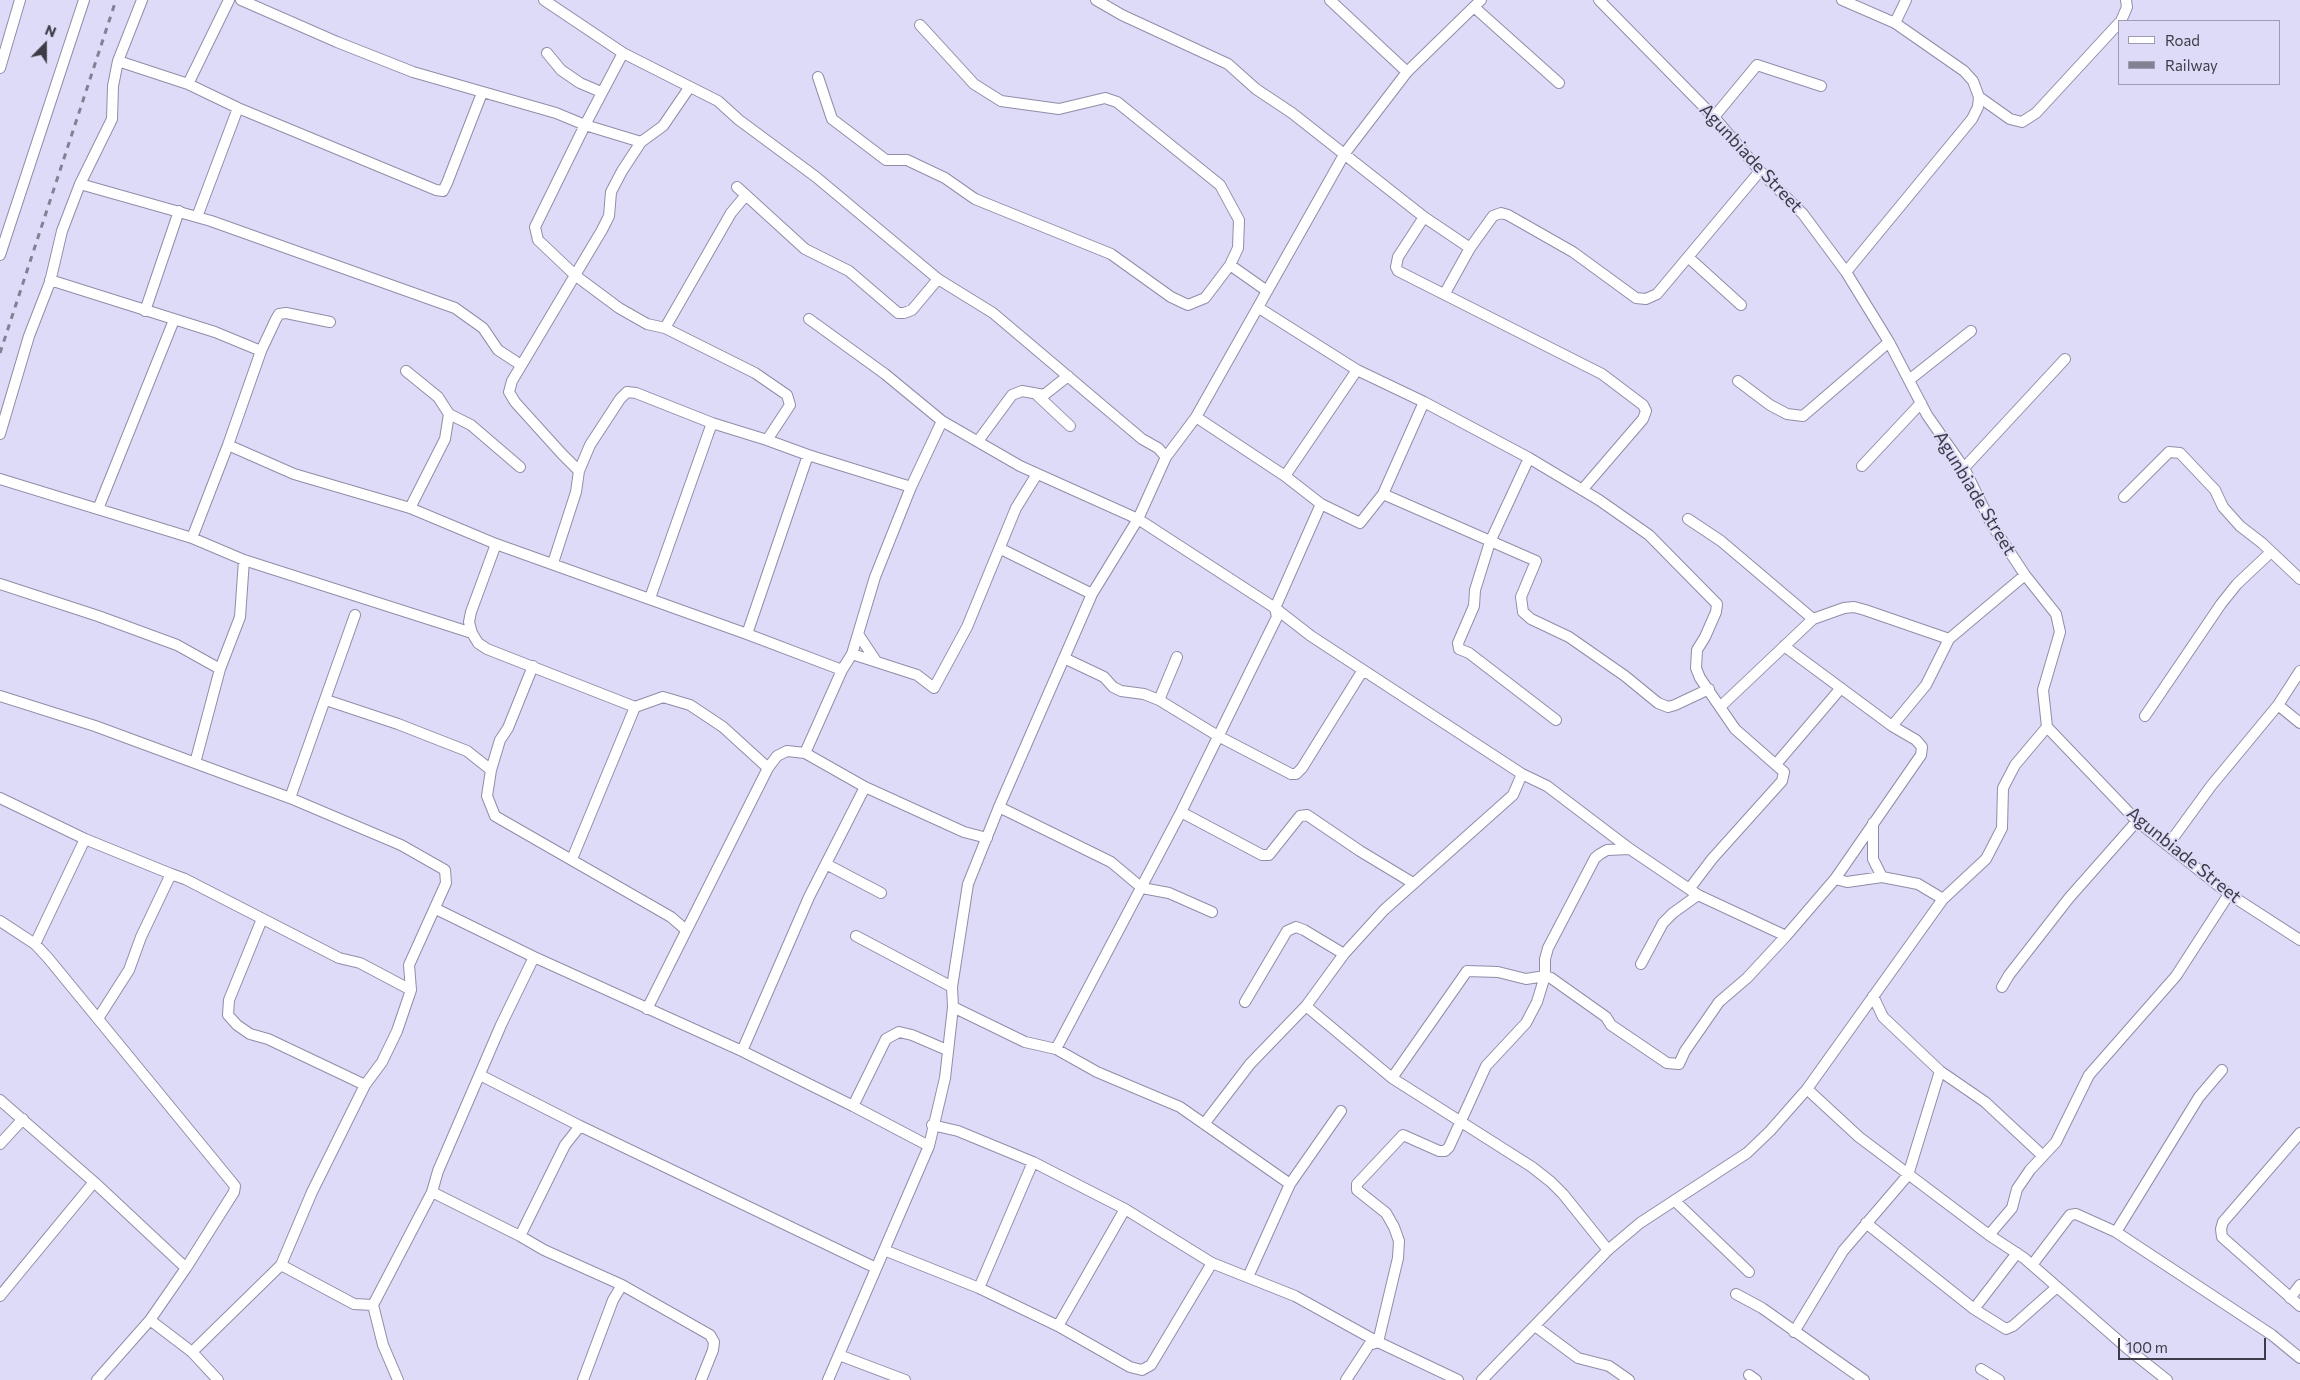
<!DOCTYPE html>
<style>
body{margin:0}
#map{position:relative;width:2300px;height:1380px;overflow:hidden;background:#dedbf8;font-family:Commissioner,sans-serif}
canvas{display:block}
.legend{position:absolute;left:2118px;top:20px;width:162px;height:65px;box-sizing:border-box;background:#dedbf8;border:1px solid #9e9bb1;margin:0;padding:6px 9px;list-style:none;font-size:15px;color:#3d3b47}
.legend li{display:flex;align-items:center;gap:10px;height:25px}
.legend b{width:25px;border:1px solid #9e9bb1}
.north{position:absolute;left:20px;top:20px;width:50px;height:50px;-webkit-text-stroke:4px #dedbf8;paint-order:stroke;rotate:22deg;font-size:14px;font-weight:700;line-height:20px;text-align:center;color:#3d3b47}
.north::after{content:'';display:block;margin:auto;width:18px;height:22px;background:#3d3b47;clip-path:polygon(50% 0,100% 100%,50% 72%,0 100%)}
.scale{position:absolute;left:2118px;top:1338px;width:148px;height:22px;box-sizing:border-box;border:2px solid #3d3b47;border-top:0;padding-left:6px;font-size:15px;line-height:18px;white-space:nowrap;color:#3d3b47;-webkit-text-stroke:4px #dedbf8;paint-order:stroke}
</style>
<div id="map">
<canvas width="2300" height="1380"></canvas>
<ul class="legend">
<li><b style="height:6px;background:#fff"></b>Road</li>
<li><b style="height:6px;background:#828093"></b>Railway</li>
</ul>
<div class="north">N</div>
<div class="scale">100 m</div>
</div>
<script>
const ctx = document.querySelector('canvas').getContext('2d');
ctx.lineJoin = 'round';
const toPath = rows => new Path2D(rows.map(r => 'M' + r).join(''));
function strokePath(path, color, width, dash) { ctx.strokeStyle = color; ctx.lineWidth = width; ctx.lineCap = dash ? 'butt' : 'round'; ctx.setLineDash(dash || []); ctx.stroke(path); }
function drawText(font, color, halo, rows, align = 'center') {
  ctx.font = font + ' Commissioner,sans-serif'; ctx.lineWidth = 4; ctx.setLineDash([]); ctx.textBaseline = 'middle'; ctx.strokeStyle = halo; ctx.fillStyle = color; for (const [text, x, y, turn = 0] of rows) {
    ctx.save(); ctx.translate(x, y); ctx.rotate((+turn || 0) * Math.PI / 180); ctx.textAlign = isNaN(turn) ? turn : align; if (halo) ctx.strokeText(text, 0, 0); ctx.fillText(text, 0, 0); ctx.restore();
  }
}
const minor = toPath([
 [241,0,337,42,413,72,556,113,585,125,641,142],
 [544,0,623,53,718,101,739,120,816,177,938,279,993,313,1142,439,1158,448,1166,457],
 [1096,0,1122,15,1228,64,1256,89,1292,113,1424,217,1470,248],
 [1330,0,1407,72],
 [1599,0,1714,117,1760,171,1803,214,1846,272,1889,342,1927,415,1964,468,1992,525,2025,575,2056,614,2060,632,2043,690,2047,727,2137,821,2229,894,2300,940],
 [1842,0,1895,23],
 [1474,7,1559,83],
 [2121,21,2127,7,2126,0],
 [920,25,974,84,1001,101,1059,109,1105,98,1117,102,1220,185,1239,220,1238,248,1230,265,1267,291],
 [547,53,561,70,580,83,601,92],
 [623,53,585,125,535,227,538,240,576,276,619,308,647,324,665,328,755,373,787,395,790,405,767,440,808,455,911,487],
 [118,61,188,84,238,108,436,190,443,191,447,183,482,93],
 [0,68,20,0],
 [818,77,832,119,886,160,907,160,945,178,975,199,1111,254,1171,297,1188,305,1205,298,1230,265],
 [188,84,229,0],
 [1979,97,2010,119,2022,122,2036,113,2119,23],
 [1714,117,1757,65,1821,86],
 [80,184,211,221,455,308,483,328,498,350,521,365],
 [737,187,805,249,849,271,898,313,904,313,912,310,938,279],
 [197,217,238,108],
 [1424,217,1398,257,1396,267,1398,271,1602,374,1643,405,1646,411,1643,419,1582,490],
 [0,255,84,0],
 [1688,257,1741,305],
 [1846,272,1972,119,1978,107,1979,97,1973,81,1964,71,1895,23,1906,0],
 [50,280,215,332,261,351],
 [1445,293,1470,248,1493,216,1501,213,1508,215,1573,252,1636,298,1646,299,1657,294,1760,171],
 [1259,308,1357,370,1424,402,1529,458,1599,500,1649,535,1717,604,1716,612,1705,637,1697,650,1696,668,1700,678,1735,729,1784,772,1782,781,1712,859,1690,888],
 [145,311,179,211],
 [809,319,885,374,942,421,1020,466,1138,519,1275,608,1311,636,1363,670,1522,774,1547,786,1630,849,1698,895,1786,936],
 [665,328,731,213,746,195],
 [406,371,438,397,449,414,445,439,410,508],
 [1909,380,1971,331],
 [1738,381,1770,405,1787,414,1803,416,1889,342],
 [1037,395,1070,426],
 [449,414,471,425,520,467],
 [1196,417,1285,476,1321,504,1360,523,1383,494,1424,402],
 [0,434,29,336,50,282,62,231,80,184,112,119,113,86,118,61,142,0],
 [978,441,1012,395,1022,391,1044,395,1068,376],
 [228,445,294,474,410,508,496,544,747,634,842,670],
 [1529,458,1490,542,1475,590,1474,606,1458,643,1459,649,1469,653,1556,720],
 [1862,466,1921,403],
 [1964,468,2065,359],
 [579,471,562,454,515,402,509,392,512,381,602,230,609,216,611,192,622,171,641,142,663,126,689,88],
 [1285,476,1357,370],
 [0,479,192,538,244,560,472,633],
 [1383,494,1536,561,1521,597,1523,612,1531,619,1569,637,1625,676,1658,703,1668,707,1675,705,1709,689],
 [2124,497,2169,452,2180,453,2215,490,2223,507,2240,526,2262,543,2300,579],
 [98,509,174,320],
 [1688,519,1721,541,1813,619],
 [192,538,228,445,261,351,276,319,279,314,286,313,330,322],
 [496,544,471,612,469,622,472,633,478,643,487,649,635,707,663,697,690,705,723,727,768,768,777,756,787,751,805,753,865,787,964,832,987,838],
 [1001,549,1092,594],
 [553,563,576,492,579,471,590,445,620,399,627,392,636,393,712,423,767,440],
 [0,584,98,616,177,645,220,669],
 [650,598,712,423],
 [747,634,808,455],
 [858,634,876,661],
 [852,654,917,675,934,688,967,627,1016,508,1037,474],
 [1064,658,1104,677,1113,687,1121,691,1144,694,1159,700,1218,736,1291,774,1296,774,1302,768,1363,670],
 [533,666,508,728,500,740,491,770,487,796,495,816,671,917,686,930],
 [0,696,95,726,290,798,355,615],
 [326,700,398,724,467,751,491,770],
 [1159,700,1177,657],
 [2278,705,2300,723],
 [1720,707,1813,619,1844,608,1854,607,1865,610,1949,639],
 [2145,716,2221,604,2237,584,2271,552],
 [1892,726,1926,685,1949,639,2025,575],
 [805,753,842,670,852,654,875,577,911,487,942,421],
 [195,763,220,669,240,617,244,560],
 [1777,763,1841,688],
 [0,798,85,839,171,874],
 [999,807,1111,862,1142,888,1169,893,1212,912],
 [1181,812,1262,855,1269,855,1300,816,1307,815,1360,851,1413,883],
 [1873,823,1873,859,1882,877],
 [2168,845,2211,786,2278,705,2300,671],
 [572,859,635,707],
 [826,864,881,893],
 [1835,879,1847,882,1882,877,1918,884,1943,899],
 [436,909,534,957,742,1051,853,1106,929,1146],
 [262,919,229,1000,228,1015,237,1025,250,1034,268,1039,365,1085],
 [0,921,35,944,48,958,235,1186,234,1192,186,1268,150,1320,97,1380],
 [856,936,952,987],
 [35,944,85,839],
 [1641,964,1663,923,1673,913,1698,895],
 [2002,987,2009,975,2069,898,2137,821],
 [1873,996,1883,1017,1940,1071,1985,1102,2043,1156],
 [1245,1002,1287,931,1296,927,1304,930,1344,954],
 [1306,1006,1392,1078,1532,1167,1551,1182,1563,1194,1608,1250],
 [953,1007,1025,1042,1056,1049,1097,1072,1180,1107,1290,1184],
 [647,1009,768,768],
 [99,1017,129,970,141,937,171,874,185,879,339,958,360,963,411,990],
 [1056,1049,1181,812,1277,617,1275,608,1321,504],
 [742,1051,809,897,865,787],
 [480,1075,580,1126,876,1268],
 [1392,1078,1467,971,1498,972,1526,979,1545,976,1551,978,1606,1017,1611,1025,1667,1063,1679,1064,1685,1051,1719,1002,1747,978,1786,936,1835,879,1921,755,1922,747,1916,740,1892,726,1784,646],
 [1807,1089,1859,1137,1989,1235,2024,1258,2128,1349,2167,1380],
 [0,1100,94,1182,186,1268],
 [853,1106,886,1039,899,1032,912,1035,947,1050],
 [1204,1124,1250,1064,1306,1006,1344,954,1384,910,1513,795,1522,774],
 [932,1125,958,1131,1033,1162,1125,1209,1212,1263,1295,1296,1378,1342,1458,1380],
 [2300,1133,2223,1222,2221,1229,2222,1237,2300,1306],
 [0,1144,23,1119],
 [432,1192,520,1236,544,1250,622,1285,710,1335,714,1342,713,1350,701,1380],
 [1675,1201,1749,1272],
 [1866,1223,1974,1309,2006,1329,2013,1326,2057,1287],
 [2116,1232,2199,1097,2222,1070],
 [1989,1235,2012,1208,2017,1189,2030,1170,2056,1142,2089,1075,2176,976,2229,894],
 [520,1236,565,1145,580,1126],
 [884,1250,979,1288,1058,1326,1130,1367,1142,1370,1151,1365,1212,1263],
 [281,1265,354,1304,373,1305],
 [2032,1265,2070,1215,2076,1214,2116,1232,2272,1335,2300,1358],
 [1248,1277,1290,1184,1341,1111],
 [979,1288,1033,1162],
 [1736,1294,1762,1308,1864,1380],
 [0,1296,94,1182],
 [2290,1298,2300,1285],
 [1974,1309,2017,1253],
 [150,1320,192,1352,218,1380],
 [1058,1326,1125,1209],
 [1535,1326,1578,1358,1609,1366,1629,1380],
 [1794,1332,1843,1251,1908,1175,1940,1071],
 [192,1352,281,1265,312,1192,365,1085,382,1062,397,1031,411,990,409,965,446,883,445,870,401,845,290,798],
 [839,1355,905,1380],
 [1981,1369,1999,1380],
 [1749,1375,1756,1380],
 [398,1380,383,1345,373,1305,432,1192,438,1171,501,1025,534,957],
 [583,1380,613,1300,622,1285],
 [828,1380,929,1146,945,1078,953,1007,952,987,968,884,999,807,1092,594,1138,519,1166,457,1196,417,1345,153,1407,72,1481,0],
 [1346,1380,1369,1345,1378,1342,1398,1258,1399,1241,1394,1227,1386,1213,1357,1190,1357,1184,1403,1135,1439,1151,1445,1151,1449,1147,1486,1066,1526,1023,1537,1002,1545,976,1545,959,1548,948,1595,858,1600,854,1607,850,1630,849],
 [1482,1380,1608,1250,1640,1223,1747,1153,1770,1131,1807,1089,1943,899,1986,859,2002,828,2003,788,2015,765,2047,727]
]);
const rail = toPath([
 [0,353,116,0]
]);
const streetNames = [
 ["Agunbiade Street",1751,158,47],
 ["Agunbiade Street",1975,493,59],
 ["Agunbiade Street",2184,855,39]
];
strokePath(minor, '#908da8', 12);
strokePath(minor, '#fff', 10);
strokePath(rail, '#828093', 3, [6, 6]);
drawText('18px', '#3d3b47', '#dedbf8', streetNames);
</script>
